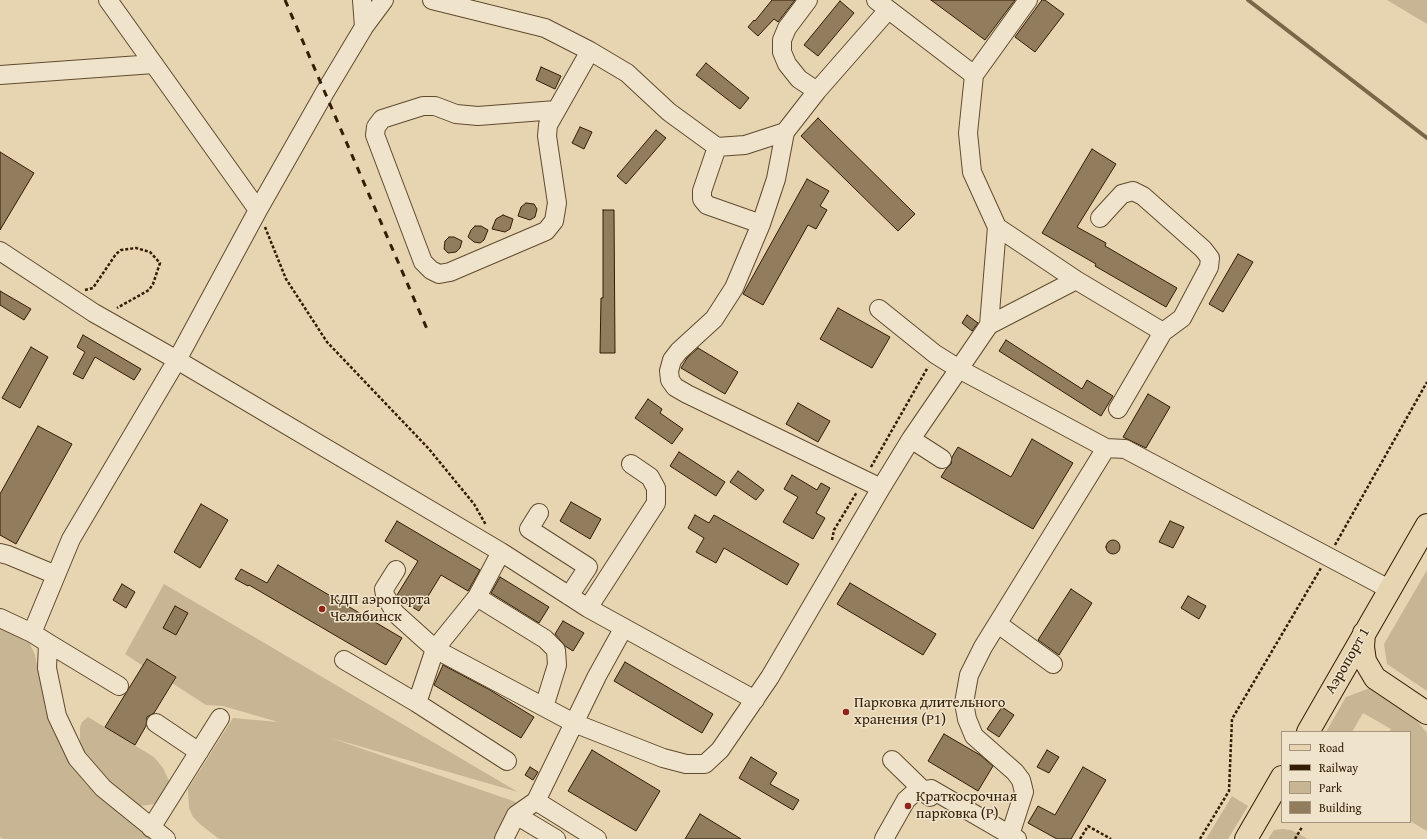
<!DOCTYPE html>
<meta charset="utf-8">
<style>
body{margin:0}
#map{position:relative;width:1427px;height:839px;overflow:hidden;background:#e7d4b0;font-family:"Gentium Book Plus",serif}
canvas{display:block}
.legend{position:absolute;left:1281px;top:731px;width:130px;height:92px;box-sizing:border-box;background:#efe3cc;border:1px solid #a4947c;margin:0;padding:5px 7px;list-style:none;font-size:12px;color:#331d04}
.legend li{display:flex;align-items:center;gap:8px;height:20px}
.legend b{width:20px;border:1px solid #a4947c}
</style>
<div id="map">
<canvas width="1427" height="839"></canvas>
<ul class="legend">
<li><b style="height:5px;background:#e7d4b0"></b>Road</li>
<li><b style="height:5px;background:#331d04"></b>Railway</li>
<li><b style="height:11px;background:#c8b593"></b>Park</li>
<li><b style="height:11px;background:#917c5d"></b>Building</li>
</ul>
</div>
<script>
const ctx = document.querySelector('canvas').getContext('2d');
ctx.lineJoin = 'round';
function fill(path, color) { ctx.fillStyle = color; ctx.fill(path, 'evenodd'); }
const toPath = rows => new Path2D(rows.map(r => 'M' + r).join(''));
function strokePath(path, color, width, dash) { ctx.strokeStyle = color; ctx.lineWidth = width; ctx.lineCap = dash ? 'butt' : 'round'; ctx.setLineDash(dash || []); ctx.stroke(path); }
function drawText(font, color, halo, rows, align = 'center') {
  ctx.font = font + ' "Gentium Book Plus",serif'; ctx.lineWidth = 3; ctx.setLineDash([]); ctx.textBaseline = 'middle'; ctx.strokeStyle = halo; ctx.fillStyle = color; for (const [text, x, y, turn = 0] of rows) {
    ctx.save(); ctx.translate(x, y); ctx.rotate((+turn || 0) * Math.PI / 180); ctx.textAlign = isNaN(turn) ? turn : align; if (halo) ctx.strokeText(text, 0, 0); ctx.fillText(text, 0, 0); ctx.restore();
  }
}
const green = toPath([
 [1387,0,1427,0,1427,24],
 [1427,570,1427,691,1387,664,1384,644],
 [164,584,518,792,331,738,516,802,496,839,219,839,201,825,193,817,189,808,188,789,233,718,278,722,223,706,206,705,172,683,176,676,147,659,143,666,125,654],
 [0,624,23,635,30,644,35,655,45,704,51,725,68,757,153,839,3,839,0,837],
 [1370,688,1410,712,1427,733,1427,831,1410,821,1410,732,1389,732,1391,729,1363,713,1352,732,1326,732,1346,697],
 [88,717,154,757,163,768,170,783,163,797,155,804,140,806,133,802,103,776,84,753,80,743,80,727,82,722],
 [1232,796,1248,806,1228,839,1206,839],
 [1283,829,1291,830,1308,839,1268,839,1274,830]
]);
const stream = toPath([
 [1248,0,1427,138]
]);
const building = toPath([
 [772,0,795,0,778,22,774,19,758,36,748,27,754,20,755,21,772,0],
 [931,0,1015,0,985,40,931,0],
 [1042,0,1045,0,1064,14,1035,52,1015,37,1042,0],
 [840,1,854,13,818,56,804,45,840,1],
 [706,63,749,98,740,109,696,75,706,63],
 [541,67,561,76,555,89,536,80,541,67],
 [818,118,915,214,898,231,801,136,818,118],
 [580,127,592,132,584,149,572,143,580,127],
 [656,130,666,138,626,184,617,176,656,130],
 [1092,149,1116,164,1077,227,1106,243,1105,246,1177,288,1166,307,1095,266,1096,264,1042,233,1092,149],
 [0,152,34,173,0,230,0,152],
 [807,179,829,191,820,206,827,210,816,229,808,225,763,305,743,294,807,179],
 [526,203,534,204,537,209,535,217,530,220,518,216,521,207,526,203],
 [603,210,614,210,615,353,600,353,601,298,603,298,603,210],
 [503,215,513,219,510,229,505,232,492,229,496,219,503,215],
 [475,226,481,226,488,230,484,240,480,243,474,242,468,237,471,230,475,226],
 [449,237,454,237,462,241,460,248,456,252,448,253,444,249,445,241,449,237],
 [1238,254,1253,262,1223,312,1209,304,1238,254],
 [0,291,31,309,24,320,0,305,0,291],
 [838,308,890,337,872,368,820,339,838,308],
 [967,315,978,323,972,331,962,323,967,315],
 [83,335,141,369,134,380,95,357,83,379,73,374,85,352,77,347,83,335],
 [1006,340,1082,389,1087,380,1113,396,1101,416,999,351,1006,340],
 [31,347,48,357,20,408,2,398,31,347],
 [698,348,738,372,725,394,681,368,687,358,698,348],
 [1148,394,1170,407,1146,448,1123,437,1148,394],
 [648,399,662,409,660,413,683,429,672,444,635,418,648,399],
 [798,403,830,421,818,442,786,424,798,403],
 [38,426,72,444,16,544,0,535,0,494,38,426],
 [1032,439,1073,463,1033,529,941,477,946,469,951,464,952,457,958,447,1011,477,1032,439],
 [679,452,725,482,716,496,670,466,679,452],
 [738,471,764,490,756,500,730,482,738,471],
 [792,475,817,490,821,483,830,488,816,513,825,518,813,539,783,522,798,497,784,489,792,475],
 [571,502,601,519,590,539,560,521,571,502],
 [201,504,228,520,200,568,174,552,201,504],
 [695,515,709,523,714,515,799,564,787,585,724,548,716,563,696,552,704,538,688,528,695,515],
 [397,521,480,570,468,591,441,575,419,611,400,600,397,595,418,561,385,541,397,521],
 [1170,521,1184,527,1173,548,1159,542,1170,521],
 '1106 547a7 7 0 1 1 14 0a7 7 0 1 1-14 0Z',
 [278,565,402,638,386,665,249,585,248,586,235,579,241,569,267,583,278,565],
 [500,577,549,607,539,623,491,593,500,577],
 [850,583,936,634,923,655,837,604,850,583],
 [122,584,135,592,126,608,113,600,122,584],
 [1071,589,1092,603,1059,655,1038,640,1071,589],
 [1188,596,1206,606,1199,619,1181,608,1188,596],
 [175,606,188,613,176,635,163,628,175,606],
 [563,621,584,633,573,651,565,646,555,634,563,621],
 [147,659,176,677,154,713,147,717,146,726,135,745,105,727,147,659],
 [625,662,713,714,702,733,614,681,625,662],
 [443,665,490,690,534,717,521,738,434,685,443,665],
 [1002,707,1014,715,999,737,987,729,1002,707],
 [944,734,980,755,993,766,978,791,928,761,944,734],
 [592,750,660,791,636,831,568,791,592,750],
 [1047,750,1059,757,1049,773,1037,767,1047,750],
 [751,757,777,773,770,784,799,800,793,810,739,778,751,757],
 [530,767,538,772,533,780,525,775,530,767],
 [1083,767,1106,780,1071,839,1057,839,1028,823,1038,806,1055,815,1083,767],
 [700,814,741,839,685,839,700,814]
]);
const path = toPath([
 [265,227,286,279,327,342,429,449,474,504,486,525],
 [85,290,93,288,116,254,121,250,136,248,150,252,160,263,153,284,149,290,117,308],
 [871,467,928,367],
 [832,540,834,530,857,492],
 [1335,545,1427,382],
 [1080,839,1088,826,1111,839],
 [1200,839,1229,791,1232,719,1321,568],
 [1295,839,1302,827]
]);
const minor = toPath([
 [108,0,258,210],
 [362,0,364,27],
 [432,0,545,28,590,51,627,73,669,112,717,147,702,191,702,199,707,205,761,224,734,288,714,319,679,351,672,360,669,371,670,380,675,387,687,394,881,488],
 [876,0,974,75],
 [0,75,154,64],
 [817,91,888,10],
 [556,110,478,116,456,114,435,106,423,106,382,119,376,127,375,135,423,262,431,270,439,274,450,272,546,231,554,221,557,203,547,136,548,125,590,51],
 [717,147,745,145,785,132],
 [1100,218,1122,194,1133,191,1143,196,1203,249,1210,258,1209,267,1182,318,1163,332,1118,409],
 [761,224,776,179,785,132,817,91,799,79,787,64,782,52,782,40,787,28,808,0],
 [997,227,1076,280],
 [0,251,94,313,177,360,501,552,588,608,755,700],
 [879,309,935,354,959,369,1106,448,1125,449,1389,589],
 [989,325,1076,280,1163,332],
 [911,439,942,459],
 [539,513,529,529,588,567,569,596],
 [0,553,8,555,56,575],
 [396,570,384,589,385,595,395,613,435,649,574,723,663,758,686,764,705,764,720,750,770,677,881,488,911,439,989,325,997,227,972,172,968,133,974,75,1028,0],
 [477,597,545,639,556,650,557,665,544,707],
 [588,608,656,503,656,488,650,477,631,464],
 [0,618,32,633,48,643,47,668,57,716,77,758,103,788,166,839],
 [998,624,1053,664],
 [32,633,71,539,177,360,258,210,325,92,364,27,384,0],
 [48,643,119,686],
 [344,660,417,703,507,761],
 [417,703,435,649,477,597,501,552],
 [156,723,199,752],
 [892,760,930,797],
 [536,801,597,839],
 [516,815,556,839],
 [151,828,220,718],
 [1010,835,1024,792,1021,780,1015,772,974,736,967,719,964,703,969,675,983,647,1106,448],
 [504,839,516,815,536,801,597,676,623,629],
 [884,839,906,800,915,792,931,789,1017,839]
]);
const major = toPath([
 [1364,633,1363,647,1365,661,1375,678,1427,713],
 [1308,732,1427,525],
 [1246,839,1282,777]
]);
const rail = toPath([
 [285,0,427,329]
]);
const markers = [
 [322,609,4,"#8f2418"],
 [846,712,4,"#8f2418"],
 [908,806,4,"#8f2418"]
];
const poiNames = [
 ["КДП аэропорта",330,600],
 ["Челябинск",330,617],
 ["Парковка длительного",854,703],
 ["хранения (P1)",854,720],
 ["Краткосрочная",916,797],
 ["парковка (P)",916,814]
];
const streetNames = [
 ["Аэропорт 1",1348,661,-60]
];
fill(green, '#c8b593');
strokePath(stream, '#7a6648', 4);
fill(building, '#917c5d');
strokePath(building, '#331d04', 1);
strokePath(minor, '#604b2f', 20);
strokePath(major, '#331d04', 24);
strokePath(path, '#331d04', 2.5, [3, 2]);
strokePath(minor, '#efe3cc', 18);
strokePath(major, '#e7d4b0', 22);
strokePath(rail, '#331d04', 3, [7, 7]);
for (const [x, y, r, color] of markers) { const dot = new Path2D(); dot.arc(x, y, r, 0, 2 * Math.PI); ctx.fillStyle = color; ctx.fill(dot); strokePath(dot, '#efe3cc', 1.5); }
drawText('15px', '#331d04', '#efe3cc', poiNames, 'left');
drawText('15px', '#331d04', '#efe3cc', streetNames);
</script>
